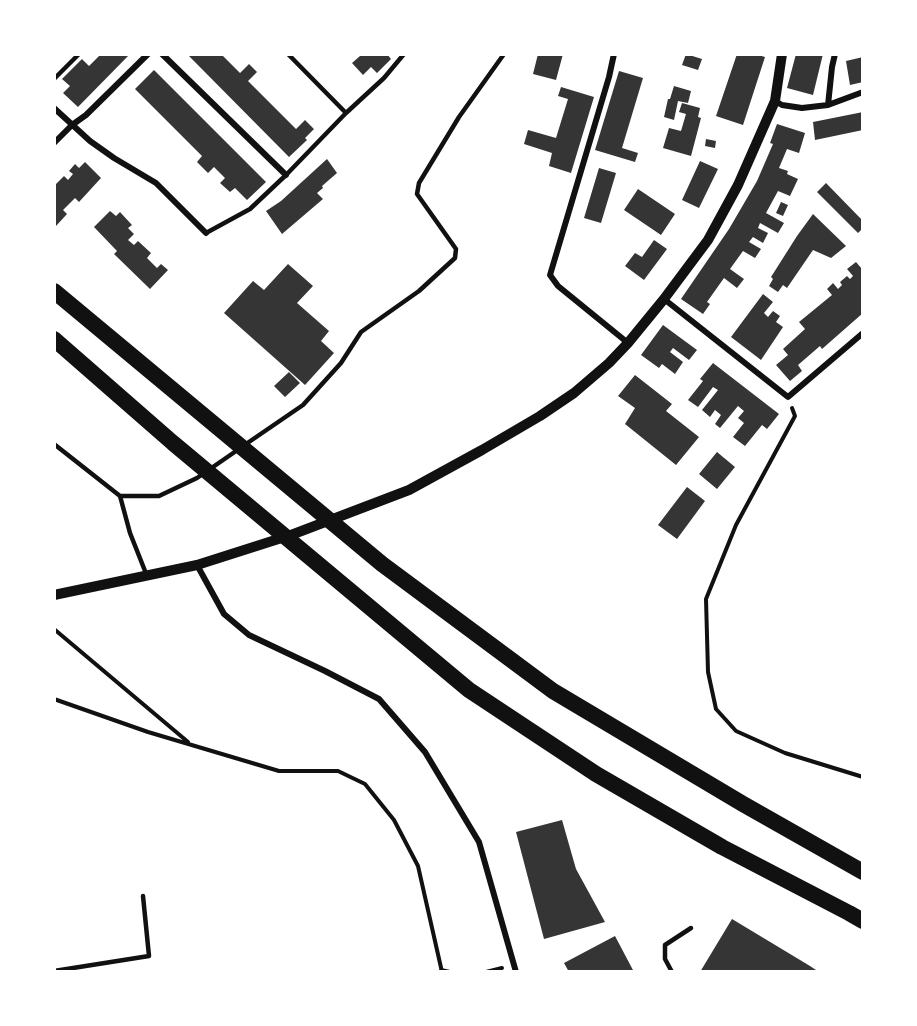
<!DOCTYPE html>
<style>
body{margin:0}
#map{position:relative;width:917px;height:1026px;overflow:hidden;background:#fff;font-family:Merriweather,serif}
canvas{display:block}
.frame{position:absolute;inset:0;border:56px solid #fff;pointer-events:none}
</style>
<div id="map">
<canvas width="917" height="1026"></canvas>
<div class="frame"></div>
</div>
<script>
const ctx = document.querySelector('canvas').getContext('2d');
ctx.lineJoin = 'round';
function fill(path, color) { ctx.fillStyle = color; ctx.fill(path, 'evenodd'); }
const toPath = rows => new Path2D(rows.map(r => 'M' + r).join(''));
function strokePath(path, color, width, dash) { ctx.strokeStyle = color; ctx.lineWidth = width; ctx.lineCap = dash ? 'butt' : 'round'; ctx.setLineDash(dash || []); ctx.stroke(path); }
const building = toPath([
 [101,54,130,54,78,107,63,93,70,86,62,79,82,59,89,66],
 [187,54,221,54,240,73,249,64,257,72,248,81,296,129,305,120,314,129,305,138,307,140,289,157],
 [358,54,387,54,391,59,377,73,371,67,363,75,352,63,360,56],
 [538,54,563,54,556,80,533,74],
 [686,54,702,59,698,70,682,65],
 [737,54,755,54,765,57,743,125,716,116],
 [796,54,823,54,813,95,787,88],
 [863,57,863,82,850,85,846,61],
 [154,70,266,182,247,200,235,188,230,192,220,183,225,178,214,167,208,173,197,162,202,156,135,89],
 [619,71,643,78,622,148,638,153,635,162,595,150],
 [674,86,691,91,688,103,678,101,674,120,664,117,668,99,670,99],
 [561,87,594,97,571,173,549,166,552,153,524,144,528,130,556,138,568,99,558,96],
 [682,103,700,108,698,117,701,118,691,156,663,148,669,128,681,131,686,114,679,112],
 [863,112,863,116,861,117,863,130,815,140,813,122],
 [777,124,805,133,799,153,787,149,779,168,788,171,787,174,798,179,790,196,778,191,766,213,784,223,778,233,760,223,758,228,768,233,763,243,753,237,749,242,761,249,755,258,743,251,730,269,744,279,737,288,724,278,707,302,710,304,703,314,681,299,729,229,757,181,773,144,770,143],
 [706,139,716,141,715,148,705,146],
 [327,159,337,173,322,186,323,188,317,193,323,199,282,234,266,211,281,201],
 [700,161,718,169,699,208,682,200],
 [85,162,101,178,79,202,75,198,63,210,67,214,56,226,54,224,54,186,64,176,68,180,73,174,69,171,75,164,79,168],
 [599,168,616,173,601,223,584,218],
 [826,183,863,221,863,228,858,233,817,192],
 [638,189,675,214,661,235,624,210],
 [781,202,788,205,783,216,776,213],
 [110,211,116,216,120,212,132,225,128,228,134,234,128,240,134,245,138,241,151,253,147,258,157,268,161,264,168,270,150,289,114,254,117,251,94,227],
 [813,214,846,246,831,258,813,250,787,288,783,285,778,292,769,286,773,279,771,277,797,236],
 [654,240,667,249,644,280,625,266,635,253,642,257],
 [856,262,862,269,863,267,863,313,822,349,820,346,798,365,802,371,790,381,776,365,788,355,783,349,805,329,799,322,832,295,827,289,833,283,838,289,842,285,840,282,847,276,850,279,853,276,847,269],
 [288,264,313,286,297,303,329,331,321,341,334,353,305,385,224,313,253,281,264,290],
 [763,294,773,302,764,313,768,317,773,311,780,316,776,322,783,327,761,360,731,337],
 [663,325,697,350,689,360,673,348,670,352,683,362,675,374,662,364,659,368,641,355],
 [713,363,779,414,767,429,762,425,745,446,733,437,744,423,738,418,744,411,738,406,720,428,715,424,721,415,715,410,710,417,702,410,718,390,713,387,698,407,688,400,703,381,700,379],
 [289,372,300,383,285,397,274,386],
 [635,375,672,404,666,411,699,437,676,465,625,424,635,408,618,396],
 [717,452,735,467,717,489,699,474],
 [687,487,705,501,677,539,658,525],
 [562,820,576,869,605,922,544,939,516,832],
 [732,919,810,966,819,972,700,972],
 [615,936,634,972,569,972,564,963]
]);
const path = toPath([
 [792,408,795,416,736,525,706,599,708,672,716,709,736,731,785,753,863,777],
 [54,629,188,742],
 [54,699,148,732,279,771,338,771,365,784,394,820,418,866,442,972],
 [441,970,450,972],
 [486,972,502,968]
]);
const service = toPath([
 [288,54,346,113],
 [54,79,79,54],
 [206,233,250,209,286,175,346,113,384,78,404,54],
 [54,444,120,496,130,533,147,576],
 [246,444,303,405,341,363,361,332,419,291,455,258,456,249,417,194,419,183,459,117,504,54],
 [120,496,159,496,197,478,239,449],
 [54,971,149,956,143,896],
 [672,972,665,959,665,945,691,928]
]);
const minor = toPath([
 [162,54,286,175],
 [614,54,609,77,550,275,558,286,628,343],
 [775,101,782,105,802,108,828,105,863,92],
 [828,105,832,67,835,54],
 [54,108,90,141,114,158,156,183,206,233],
 [54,143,72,125,86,115,148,54],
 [664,299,788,397,863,333],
 [197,565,224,614,249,635,325,671,379,699,425,752,479,842,516,972]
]);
const tertiary = toPath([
 [54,595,197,565,291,535,409,490,482,450,540,416,574,393,609,363,628,343,664,299,708,240,738,185,775,101,782,54]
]);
const trunk = toPath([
 [54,291,382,564,553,691,743,804,863,872],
 [54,339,173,443,469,690,596,774,722,847,849,913,863,921]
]);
fill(building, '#353535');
strokePath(path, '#111', 4);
strokePath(service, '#111', 4.5);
strokePath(minor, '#111', 6);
strokePath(tertiary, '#111', 10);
strokePath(trunk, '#111', 16);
</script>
